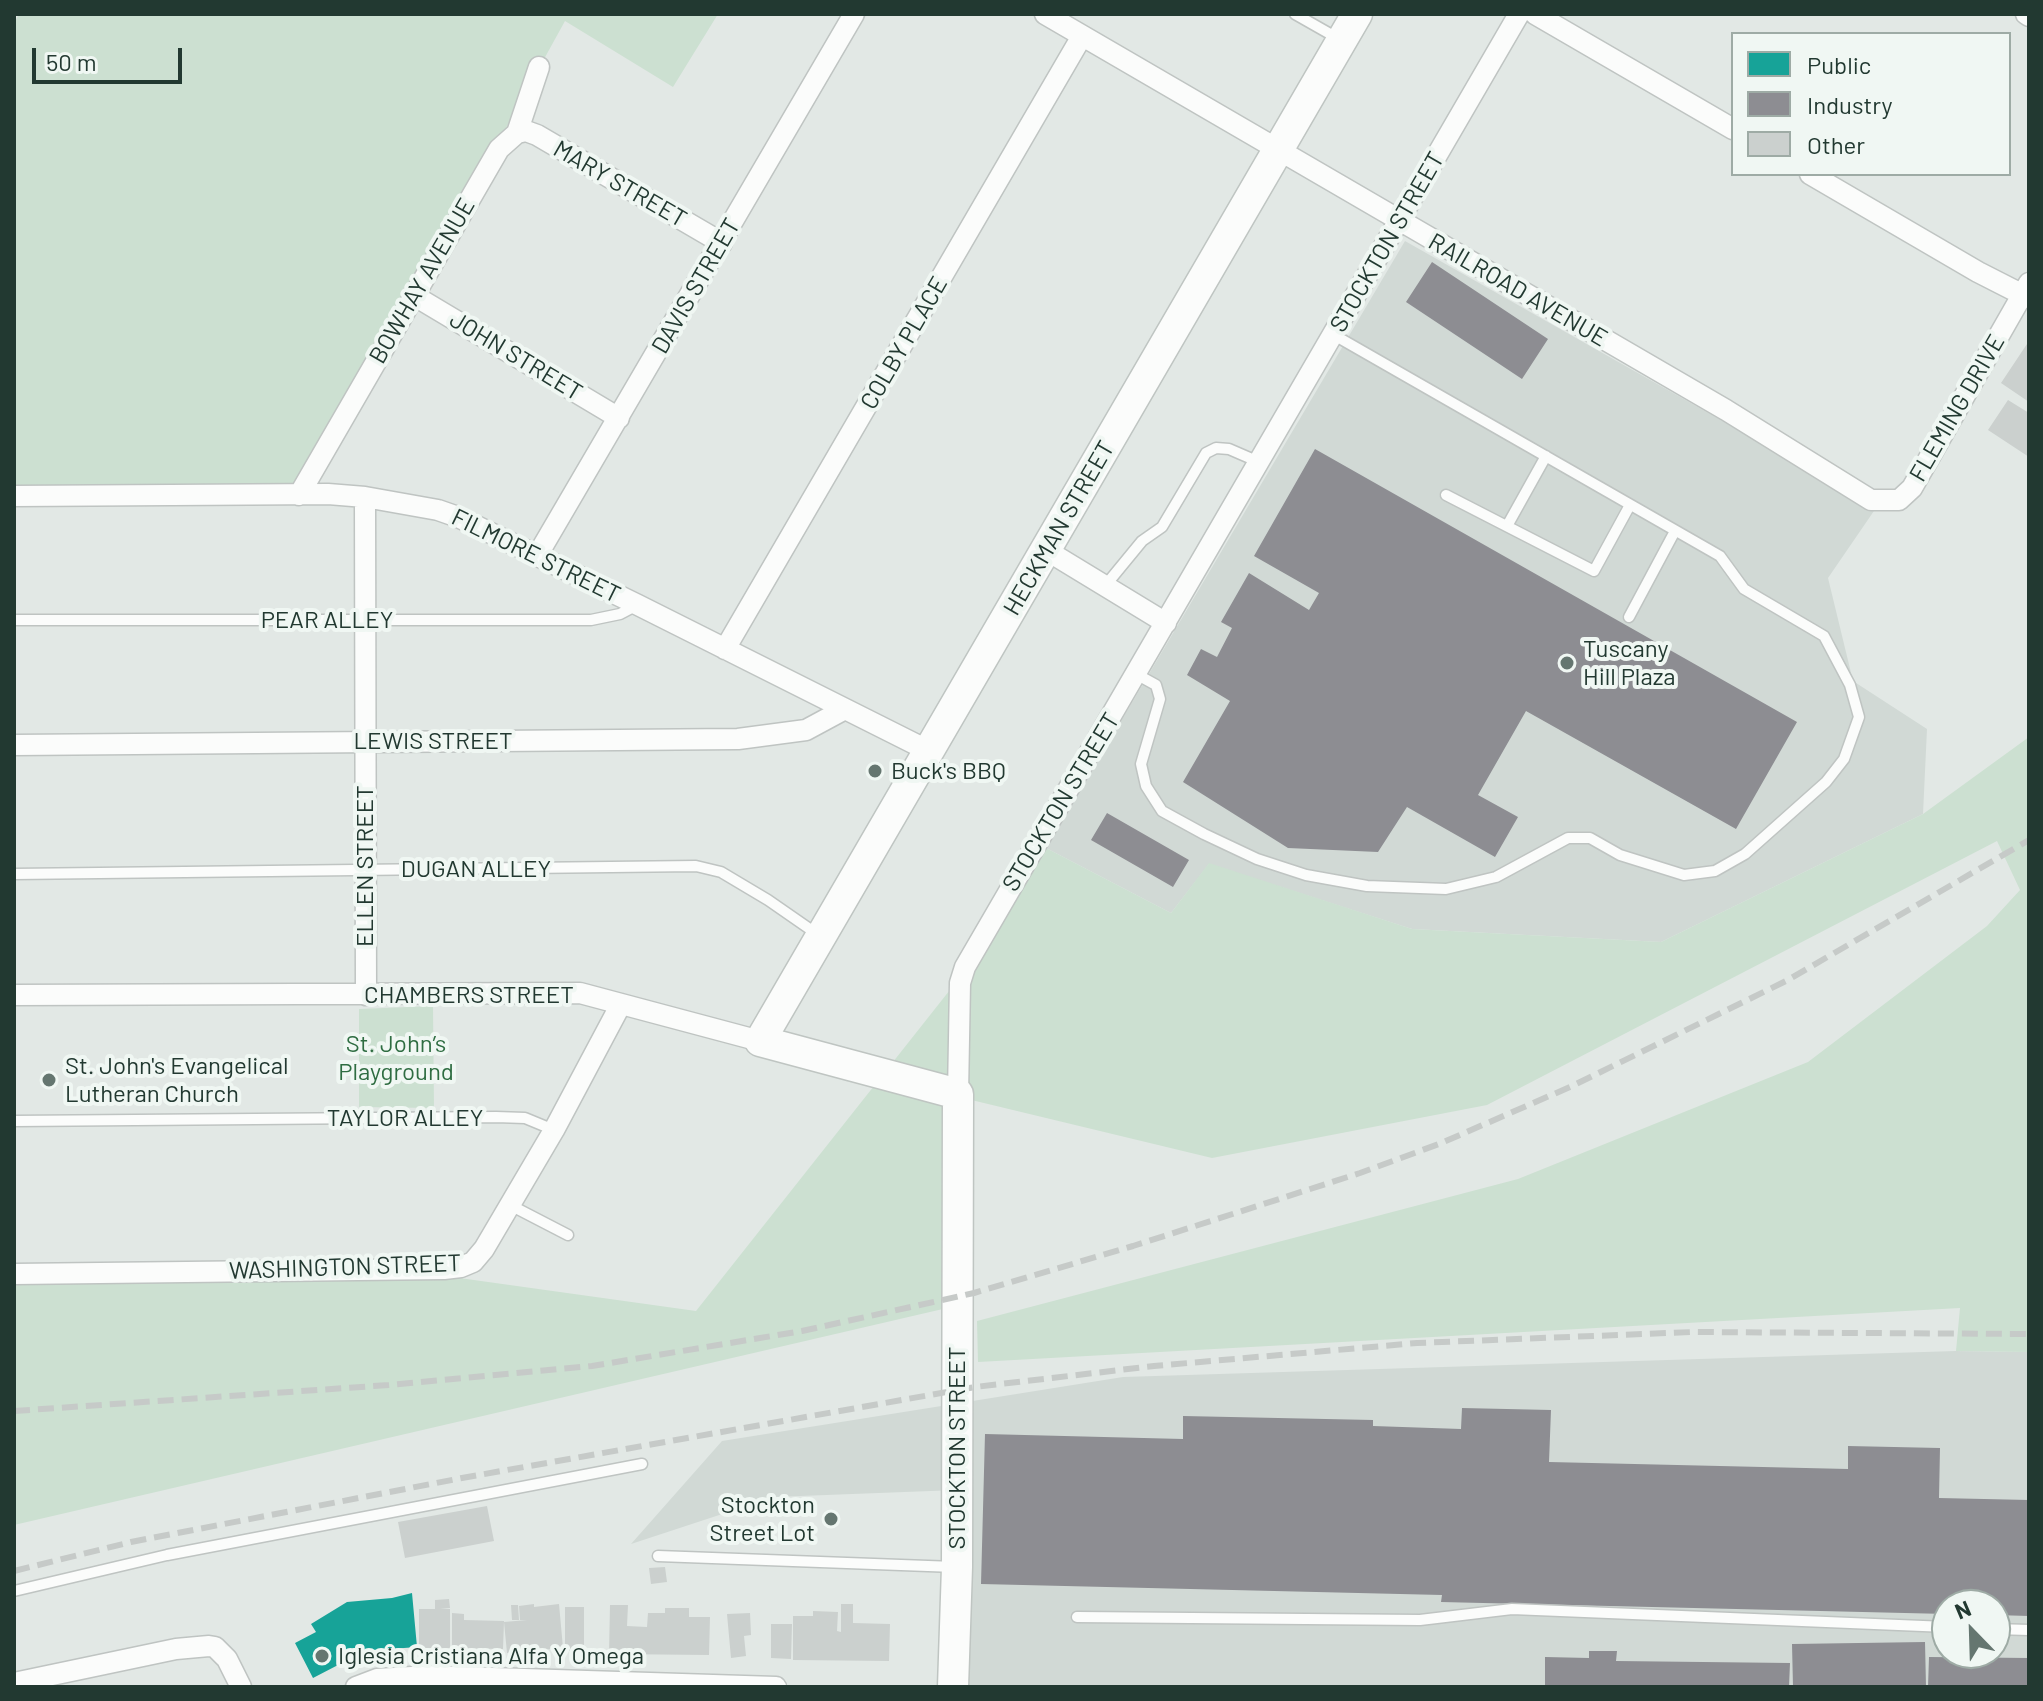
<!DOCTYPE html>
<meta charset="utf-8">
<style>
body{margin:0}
#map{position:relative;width:2043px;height:1701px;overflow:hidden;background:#e2e8e5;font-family:Barlow,sans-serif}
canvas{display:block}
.frame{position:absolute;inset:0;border:16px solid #223931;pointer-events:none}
.legend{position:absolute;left:1731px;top:32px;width:280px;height:144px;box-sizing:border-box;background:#f0f7f3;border:2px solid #9eaba5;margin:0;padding:10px 14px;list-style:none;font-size:24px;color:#223931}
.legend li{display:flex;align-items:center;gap:16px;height:40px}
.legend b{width:40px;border:2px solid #9eaba5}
.north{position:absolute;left:1931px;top:1589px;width:80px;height:80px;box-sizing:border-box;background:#f0f7f3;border:2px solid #9eaba5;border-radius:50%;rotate:337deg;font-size:22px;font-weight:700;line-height:32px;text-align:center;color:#223931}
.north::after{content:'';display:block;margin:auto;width:28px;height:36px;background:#657670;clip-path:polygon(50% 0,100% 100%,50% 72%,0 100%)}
.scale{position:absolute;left:32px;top:48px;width:150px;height:36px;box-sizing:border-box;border:4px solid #223931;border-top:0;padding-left:10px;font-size:24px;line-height:28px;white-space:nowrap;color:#223931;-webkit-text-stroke:6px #f0f7f3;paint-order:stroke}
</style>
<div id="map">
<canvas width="2043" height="1701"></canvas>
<div class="frame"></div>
<ul class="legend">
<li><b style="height:22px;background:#17a398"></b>Public</li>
<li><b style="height:22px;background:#8d8d92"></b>Industry</li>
<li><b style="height:22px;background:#cbd0ce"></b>Other</li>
</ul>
<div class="north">N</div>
<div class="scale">50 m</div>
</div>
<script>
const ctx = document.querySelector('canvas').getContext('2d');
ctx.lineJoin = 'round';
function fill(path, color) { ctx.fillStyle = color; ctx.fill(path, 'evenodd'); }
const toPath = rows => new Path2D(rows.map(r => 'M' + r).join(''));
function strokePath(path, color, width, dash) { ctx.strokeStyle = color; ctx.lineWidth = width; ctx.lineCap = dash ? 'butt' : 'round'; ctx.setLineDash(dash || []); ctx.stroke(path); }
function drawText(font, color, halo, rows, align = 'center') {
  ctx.font = font + ' Barlow,sans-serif'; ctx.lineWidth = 8; ctx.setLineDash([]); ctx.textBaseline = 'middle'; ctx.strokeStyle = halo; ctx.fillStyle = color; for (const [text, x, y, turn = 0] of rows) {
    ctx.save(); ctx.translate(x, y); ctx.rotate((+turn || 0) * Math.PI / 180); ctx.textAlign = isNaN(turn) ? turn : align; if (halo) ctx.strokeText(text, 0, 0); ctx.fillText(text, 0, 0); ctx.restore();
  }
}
const built = toPath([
 [1405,241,1876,508,1828,578,1853,681,1927,729,1923,814,1661,942,1412,929,1209,864,1171,913,1046,848],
 [1956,1351,2029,1352,2029,1687,953,1687,957,1490,774,1497,631,1544,722,1441,1123,1377],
 [1947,1605,1995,1605,1995,1653,1947,1653]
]);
const green = toPath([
 [19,14,718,14,673,87,565,21,307,489,14,494,14,23],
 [2029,737,2029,1352,1956,1351,1960,1308,978,1362,977,1321,1518,1179,1808,1062,1987,926,2020,890,1997,841,1487,1105,1212,1158,959,1097,960,1305,14,1525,14,1278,438,1275,696,1311,957,981,1046,848,1171,913,1209,863,1412,929,1661,942,1923,814],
 [433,1006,434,1108,359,1107,359,1009]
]);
const public = toPath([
 [412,1593,417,1647,365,1651,313,1678,295,1643,316,1632,311,1624,347,1602,392,1598]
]);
const industry = toPath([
 [1432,262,1548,339,1522,379,1406,302],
 [1315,449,1797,722,1736,829,1526,711,1478,795,1518,817,1495,857,1407,807,1378,852,1288,848,1183,782,1230,701,1187,675,1201,649,1217,657,1232,628,1221,622,1249,573,1309,610,1319,593,1254,556],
 [1107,813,1189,860,1173,887,1091,840],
 [1462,1408,1551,1410,1549,1462,1848,1469,1848,1446,1940,1448,1939,1498,2029,1500,2029,1616,1995,1615,1995,1605,1947,1605,1947,1614,1441,1602,1442,1595,981,1584,985,1434,1183,1439,1183,1416,1373,1420,1373,1426,1461,1429],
 [1925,1642,1926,1687,1793,1687,1792,1644],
 [1589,1651,1617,1651,1616,1661,1790,1663,1789,1687,1545,1687,1545,1657,1589,1658],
 [1929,1657,2029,1658,2029,1687,1928,1687]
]);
const building = toPath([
 [2029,341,2029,402,2001,383],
 [2008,400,2029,413,2029,457,1988,430],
 [487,1506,494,1541,405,1558,398,1522],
 [665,1567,667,1582,651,1584,649,1568],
 [449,1599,450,1608,440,1608,450,1609,450,1648,419,1648,419,1609,435,1609,435,1600],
 [534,1604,534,1607,559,1604,563,1648,507,1653,504,1622,527,1620,520,1620,519,1606],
 [841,1604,853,1604,853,1623,890,1624,889,1661,793,1660,793,1616,813,1616,813,1611,838,1612,837,1631,841,1632],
 [511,1605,518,1605,519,1620,512,1620],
 [610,1605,628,1605,627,1626,647,1627,648,1613,665,1613,665,1608,689,1608,689,1617,710,1617,709,1655,609,1654],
 [565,1607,584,1607,584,1651,565,1651],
 [452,1613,464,1614,464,1620,504,1621,503,1649,452,1648],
 [750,1613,751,1635,744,1636,746,1656,731,1658,727,1614],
 [771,1624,792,1624,791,1659,771,1658]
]);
const lane = toPath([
 [1295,14,1339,39],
 [1446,495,1594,571,1630,505],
 [1507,526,1546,456],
 [1105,586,1142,541,1162,527,1206,453,1216,448,1229,449,1259,462],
 [1629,617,1675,531],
 [14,620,591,620,620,614,637,605],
 [1136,674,1156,685,1160,699,1141,764,1146,786,1162,811,1204,834,1257,859,1306,875,1367,886,1446,889,1496,877,1568,838,1590,838,1620,855,1684,875,1715,871,1745,854,1826,782,1844,759,1859,717,1850,685,1824,636,1744,589,1720,556,1334,335],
 [14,874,696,866,721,872,768,900,817,934],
 [14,1121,496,1117,525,1118,554,1130],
 [510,1205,568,1235],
 [658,1556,955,1567],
 [14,1591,167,1555,642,1464],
 [1077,1617,1420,1620,1512,1609,1947,1627],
 [1995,1629,2029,1630]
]);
const street = toPath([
 [1045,14,1726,410,1871,500,1899,500,1912,488,2029,283],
 [1535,14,1733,129],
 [2026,14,2029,16],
 [517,133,526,131,537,135,722,243],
 [1810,174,1978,272,2029,298],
 [413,295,619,418],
 [299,495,499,149,517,133,539,67],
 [14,496,328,494,365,497,438,510,458,517,638,605,929,751],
 [365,497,366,995],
 [1046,550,1166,623],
 [537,556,854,14],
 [725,649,1082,36],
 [14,745,738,739,806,730,845,709],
 [14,995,580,993,760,1041],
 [958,1094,960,983,965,967,1519,14],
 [14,1274,444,1269,461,1267,473,1262,484,1249,554,1130,621,1004],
 [14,1683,176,1649,209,1646,215,1647,227,1659,241,1687],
 [356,1687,377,1679,429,1676,776,1687]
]);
const secondary = toPath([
 [953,1687,957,1567,958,1094,760,1041,1357,14]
]);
const rail = toPath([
 [14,1411,389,1385,592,1366,802,1331,974,1293,1133,1246,1360,1173,1439,1144,1570,1087,1786,981,2029,840],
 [14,1571,131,1542,462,1478,975,1387,1154,1366,1417,1343,1693,1332,2029,1334]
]);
const markers = [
 [1567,663,8,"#657670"],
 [875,771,8,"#657670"],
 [49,1080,8,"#657670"],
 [831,1519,8,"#657670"],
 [322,1656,8,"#657670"]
];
const streetNames = [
 ["MARY STREET",620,184,30],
 ["STOCKTON STREET",1387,242,-60],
 ["BOWHAY AVENUE",422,281,-60],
 ["DAVIS STREET",696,286,-60],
 ["RAILROAD AVENUE",1518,290,30],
 ["COLBY PLACE",904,343,-60],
 ["JOHN STREET",516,356,31],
 ["FLEMING DRIVE",1957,408,-60],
 ["HECKMAN STREET",1059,528,-60],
 ["FILMORE STREET",536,556,26],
 ["PEAR ALLEY",327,620],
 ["LEWIS STREET",433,741],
 ["STOCKTON STREET",1061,802,-59],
 ["ELLEN STREET",365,866,-90],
 ["DUGAN ALLEY",476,869],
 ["CHAMBERS STREET",469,995],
 ["TAYLOR ALLEY",405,1118],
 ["WASHINGTON STREET",345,1267,-2],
 ["STOCKTON STREET",957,1448,-90]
];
const poiNames = [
 ["Tuscany",1583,649],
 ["Hill Plaza",1583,677],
 ["Buck's BBQ",891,771],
 ["St. John's Evangelical",65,1066],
 ["Lutheran Church",65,1094],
 ["Stockton",815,1505,"right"],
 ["Street Lot",815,1533,"right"],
 ["Iglesia Cristiana Alfa Y Omega",338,1656]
];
const parkNames = [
 ["St. John’s",396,1044],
 ["Playground",396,1072]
];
fill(built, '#d1d9d5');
fill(green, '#cce0d1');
fill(public, '#17a398');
fill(industry, '#8d8d92');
fill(building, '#cbd0ce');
strokePath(lane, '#bfc4c2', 13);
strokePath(street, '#bfc4c2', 23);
strokePath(secondary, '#bfc5c2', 33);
strokePath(lane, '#fbfcfb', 10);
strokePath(street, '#fbfcfb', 20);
strokePath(secondary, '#fbfcfb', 30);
strokePath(rail, '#c6cac8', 6, [16, 8]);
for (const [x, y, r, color] of markers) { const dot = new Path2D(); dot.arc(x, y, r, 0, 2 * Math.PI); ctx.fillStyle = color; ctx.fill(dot); strokePath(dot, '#f0f7f3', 3); }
drawText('24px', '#223931', '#f0f7f3', streetNames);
drawText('24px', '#223931', '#f0f7f3', poiNames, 'left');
drawText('24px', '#2f6d42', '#f0f7f3', parkNames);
</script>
